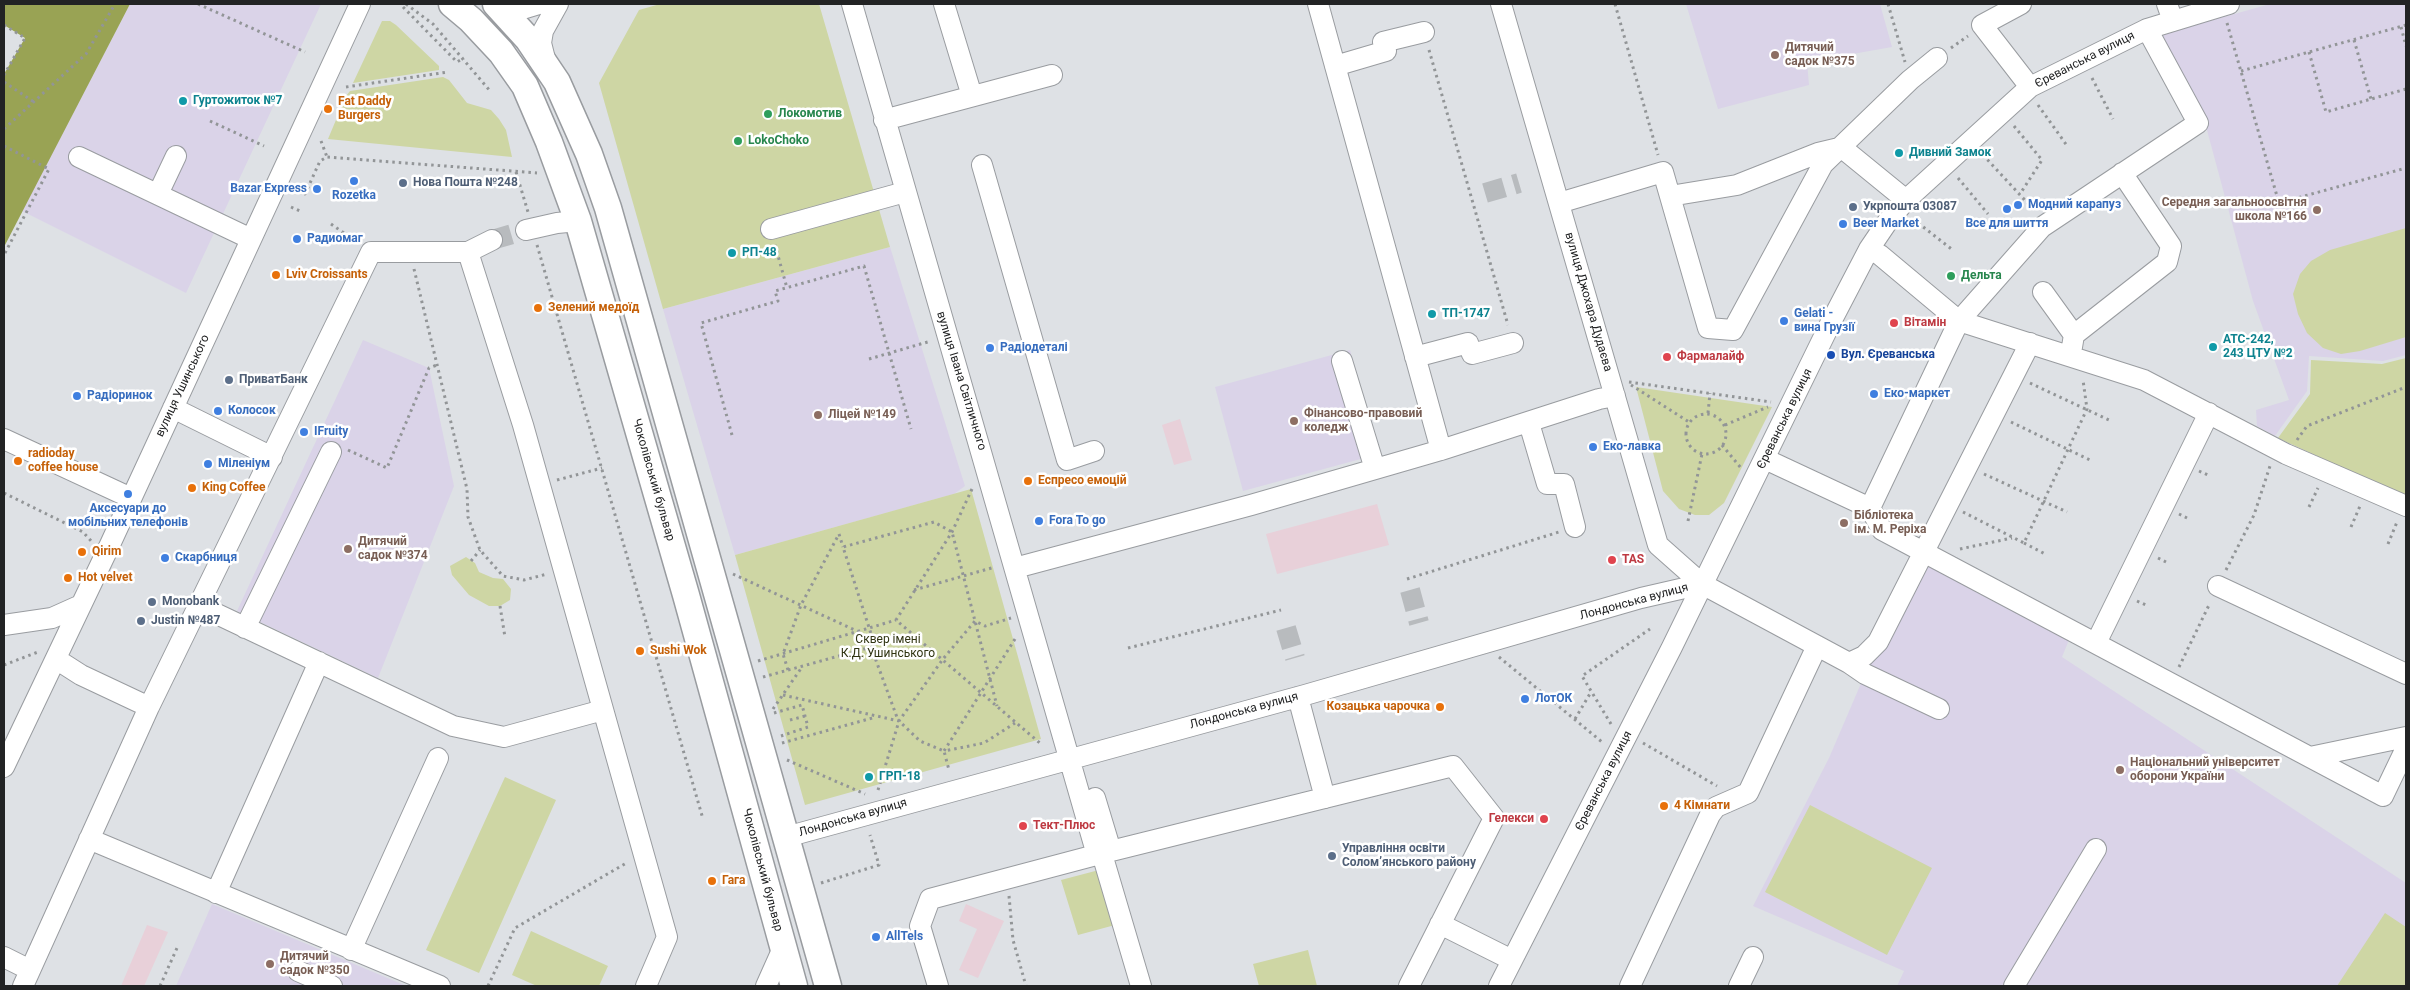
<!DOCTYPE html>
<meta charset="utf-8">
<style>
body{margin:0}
#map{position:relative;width:2410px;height:990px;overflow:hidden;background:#dee1e5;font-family:Roboto,sans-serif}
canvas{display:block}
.frame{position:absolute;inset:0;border:5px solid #222324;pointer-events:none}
</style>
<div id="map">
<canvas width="2410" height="990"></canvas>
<div class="frame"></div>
</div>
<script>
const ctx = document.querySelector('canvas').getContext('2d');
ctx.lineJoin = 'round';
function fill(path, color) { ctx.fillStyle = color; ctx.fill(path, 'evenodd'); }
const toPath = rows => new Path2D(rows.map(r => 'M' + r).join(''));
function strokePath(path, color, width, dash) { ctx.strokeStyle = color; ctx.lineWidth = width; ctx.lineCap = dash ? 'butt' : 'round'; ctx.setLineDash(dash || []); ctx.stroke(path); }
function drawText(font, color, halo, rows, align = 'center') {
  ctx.font = font + ' Roboto,sans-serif'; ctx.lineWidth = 5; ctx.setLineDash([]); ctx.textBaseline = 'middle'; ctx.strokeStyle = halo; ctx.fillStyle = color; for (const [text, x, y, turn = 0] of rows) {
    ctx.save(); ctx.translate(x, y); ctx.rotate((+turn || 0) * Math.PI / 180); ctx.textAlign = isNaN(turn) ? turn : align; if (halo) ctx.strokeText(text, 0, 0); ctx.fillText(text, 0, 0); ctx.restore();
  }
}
const industrial = toPath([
 [1180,419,1192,460,1174,465,1162,425],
 [1377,504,1389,545,1277,574,1266,534],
 [966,904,1004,921,978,978,959,970,977,929,959,921],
 [147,925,168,932,144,986,121,986]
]);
const education = toPath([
 [130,4,321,4,186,293,22,211],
 [1686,4,1880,4,1892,47,1807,62,1809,85,1718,109],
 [2270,4,2406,4,2406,355,2383,361,2309,356,2307,391,2275,436,2257,426,2256,410,2289,400,2253,301,2204,119,2156,36],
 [890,247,965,486,954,494,735,555,663,309],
 [363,340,429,368,454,486,378,678,237,611],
 [1350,350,1379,454,1243,491,1215,387],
 [1927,564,2071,635,2062,657,2406,883,2406,986,1897,986,1904,971,1753,906,1829,758,1865,674],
 [212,904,404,985,176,986]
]);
const green = toPath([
 [660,4,819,4,890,247,663,309,599,83,639,10],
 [382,21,390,21,396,25,439,66,439,70,353,83],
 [443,77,449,80,467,103,491,110,499,119,506,130,512,157,328,139,346,96,350,91],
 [2406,228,2406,337,2360,351,2341,354,2323,348,2307,333,2298,314,2293,294,2300,274,2311,261,2330,250],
 [2406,358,2406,497,2278,438,2310,394,2311,360,2382,364],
 [1636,387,1772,407,1724,503,1709,515,1695,515,1679,509,1663,491],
 [971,489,1041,739,805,805,735,555],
 [466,557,475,563,479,572,493,578,503,579,511,589,510,600,500,606,489,606,469,595,452,575,450,566],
 [505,777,556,800,479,973,426,950],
 [1810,805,1932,868,1887,955,1765,892],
 [1099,870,1115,925,1078,935,1061,880],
 [2385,913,2406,927,2406,986,2337,986],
 [531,931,608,966,599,986,537,986,512,975],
 [1308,950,1317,986,1259,986,1253,964]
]);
const forest = toPath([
 [4,4,130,4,4,247,4,74,25,38,4,25]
]);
const minorTunnel = toPath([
 [1485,193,1519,183],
 [492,240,526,230],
 [1410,590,1419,623],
 [1286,628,1295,658]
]);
const path = toPath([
 [198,4,305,52],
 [406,4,433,24,491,92],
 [1615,4,1658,155],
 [1888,4,1905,62],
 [403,7,457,62,464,58],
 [2227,23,2279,203,2406,168],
 [4,25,25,38,4,75],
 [2401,27,2406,46],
 [2354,40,2371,99],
 [1951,48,1968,36],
 [1429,50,1508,325],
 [2309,52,2326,112,2406,89],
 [2241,71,2406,25],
 [2092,78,2113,119],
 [4,82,34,102],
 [346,87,448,72],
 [2038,105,2068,147],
 [210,121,264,146],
 [2014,126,2042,160,2020,194],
 [4,129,86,54,115,4],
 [321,141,327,157],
 [4,146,49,169,4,255],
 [1983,155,2035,211],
 [516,172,528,212],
 [1958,178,1988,214],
 [299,190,305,194,320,161,327,157,537,173],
 [291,207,300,211],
 [1913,219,1954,251],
 [331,224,357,242],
 [537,245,703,819],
 [775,245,787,288],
 [414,269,467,489,468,517,480,550,503,576,524,580,547,574],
 [869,359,931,341],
 [1629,382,1771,402],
 [2030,383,2111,421],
 [1631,385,1689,422],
 [1708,413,1710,393],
 '1686 434a20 20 0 1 1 40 0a20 20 0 1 1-40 0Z',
 [2011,422,2092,461],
 [1725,425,1768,407],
 [732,435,701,323,778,301,775,291,864,266,911,429],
 [2297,440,2307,426,2406,387],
 [1722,445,1741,468],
 [348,450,387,468,429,368,437,365],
 [2199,471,2208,475],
 [1984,474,2067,512],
 [557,480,602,468],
 [972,489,952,532,896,620,1041,744],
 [4,493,83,532,92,542],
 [2309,507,2318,488],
 [1963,512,2024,543,2087,409,2083,380],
 [2179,514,2187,518],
 [1688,521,1702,454],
 [2351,527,2360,506],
 [2024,543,2047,555],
 [2388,544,2397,522],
 [1960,549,2012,538],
 [2158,558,2166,562],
 [471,561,480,550],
 [2226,570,2254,515,2270,466],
 [733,574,859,632],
 [1407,579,1559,532],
 [914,590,995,567],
 [2137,601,2146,605],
 [500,606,505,637],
 [1015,639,944,751,984,743,1015,723],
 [871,647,898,720],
 [1128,648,1281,610],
 [1499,657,1602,742],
 [758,661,896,620],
 [4,665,38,652],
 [2179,667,2210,603],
 [788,670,783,654,801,605,839,534,843,547],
 [763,677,875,646,843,547,934,522,952,532,997,706],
 [783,695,899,721,920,741,944,751,949,770],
 [773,709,802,667],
 [774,713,802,705,808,727,781,736],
 [1575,719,1591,692],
 [790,720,805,716],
 [1611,724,1582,676,1650,629],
 [782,743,876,717],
 [1643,743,1717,786],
 [787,760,865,794],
 [878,790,899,721,943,659,975,621,985,626,1011,618],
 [821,883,879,865,870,835],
 [1009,896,1013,940,1026,986],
 [160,986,177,948],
 [488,986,515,928,628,862]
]);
const minor = toPath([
 [852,4,1097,855],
 [944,4,972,96],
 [1318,4,1441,450],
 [1501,4,1658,545,1702,584,1849,663,1864,656,1878,642,2030,343],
 [2021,4,1982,25,2030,87],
 [2167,4,2173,21],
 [506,14,539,4],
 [546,63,541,43,543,31,558,4],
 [1335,66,1386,51,1383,42,1424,32],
 [884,120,1052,75],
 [1841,147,1906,200],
 [79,157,251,239],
 [982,165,1067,460,1094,451],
 [158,194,176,156],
 [1670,196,1737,185,1818,153,1839,148],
 [1559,203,1663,172,1708,328,1733,330,1823,164,1910,80,1937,58],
 [771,229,905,192],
 [526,230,557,223,578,221],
 [1869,249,1880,255,1959,321,2144,380,2286,454,2406,506],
 [468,252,492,240],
 [2043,292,2074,335,2072,347],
 [2074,335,2167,262,2171,246,2122,173],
 [1415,357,1468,343,1472,354,1513,343],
 [1342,361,1375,469],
 [173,408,272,457],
 [1529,423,1547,484,1564,484,1575,527],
 [4,439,131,498],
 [1765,459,1870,508,1882,530,2383,796,2406,748],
 [1870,508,1959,321,2042,227,2198,123,2147,29],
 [1015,568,1251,505,1441,450,1599,399,1615,396],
 [2218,586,2406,674],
 [200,606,453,726,504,737,603,710],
 [4,625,52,618,81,605],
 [245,628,331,452],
 [2096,643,2209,413],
 [56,659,81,675,149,707],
 [1849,663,1865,674,1939,709],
 [1298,697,1325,798],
 [2310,757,2406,737],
 [4,767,107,551,360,4],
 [1095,798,1111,851],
 [786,837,1305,695,1641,598,1702,584],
 [89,839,440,986],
 [1102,854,1141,986],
 [216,893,319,662],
 [1440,924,1512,960],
 [351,950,438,758],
 [4,957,30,970],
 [298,971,332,986],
 [23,986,149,707,371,252,468,252,523,425,667,937,646,986],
 [766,986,783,948],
 [938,986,920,926,930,899,1111,851,1453,766,1494,818,1409,986],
 [1499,986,1672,647,1832,320,1869,249,1888,221,1906,200,2030,87,2147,29,2229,4],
 [1630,986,1710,815,1716,807,1748,793,1817,646],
 [1739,986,1753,957],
 [2014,986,2096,849]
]);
const major = toPath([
 [452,4,471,20,501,52,525,86,549,142,578,221,686,595,794,986],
 [496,4,528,39,557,82,589,154,608,208,828,986]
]);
const markers = [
 [1775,55,5,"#8d6e63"],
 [183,101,5,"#0f9aa8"],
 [328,109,5,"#e8710a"],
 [768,114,5,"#2e9e5b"],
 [738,141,5,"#2e9e5b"],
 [1899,153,5,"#0f9aa8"],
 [354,181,5,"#3f7fe0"],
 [403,183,5,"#5c6f8a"],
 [317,189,5,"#3f7fe0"],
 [2018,205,5,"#3f7fe0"],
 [1853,207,5,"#5c6f8a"],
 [2007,209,5,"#3f7fe0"],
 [2317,210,5,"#8d6e63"],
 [1843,224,5,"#3f7fe0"],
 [297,239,5,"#3f7fe0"],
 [732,253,5,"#0f9aa8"],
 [276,275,5,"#e8710a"],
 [1951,276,5,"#2e9e5b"],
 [538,308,5,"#e8710a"],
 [1432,314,5,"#0f9aa8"],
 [1784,321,5,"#3f7fe0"],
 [1894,323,5,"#e0444e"],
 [2213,347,5,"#0f9aa8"],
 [990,348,5,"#3f7fe0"],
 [1831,355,5,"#1a4fb4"],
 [1667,357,5,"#e0444e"],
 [229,380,5,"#5c6f8a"],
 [1874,394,5,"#3f7fe0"],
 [77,396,5,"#3f7fe0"],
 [218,411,5,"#3f7fe0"],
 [818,415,5,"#8d6e63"],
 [1294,421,5,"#8d6e63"],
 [304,432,5,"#3f7fe0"],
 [1593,447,5,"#3f7fe0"],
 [18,461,5,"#e8710a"],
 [208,464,5,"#3f7fe0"],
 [1028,481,5,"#e8710a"],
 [192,488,5,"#e8710a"],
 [128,494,5,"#3f7fe0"],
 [1039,521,5,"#3f7fe0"],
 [1844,523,5,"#8d6e63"],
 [348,549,5,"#8d6e63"],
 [82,552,5,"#e8710a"],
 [165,558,5,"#3f7fe0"],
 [1612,560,5,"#e0444e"],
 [68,578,5,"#e8710a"],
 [152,602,5,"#5c6f8a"],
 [141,621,5,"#5c6f8a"],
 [640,651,5,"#e8710a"],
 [1525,699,5,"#3f7fe0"],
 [1440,707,5,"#e8710a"],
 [2120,770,5,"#8d6e63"],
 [869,777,5,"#0f9aa8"],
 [1664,806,5,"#e8710a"],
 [1544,819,5,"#e0444e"],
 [1023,826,5,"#e0444e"],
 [1332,856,5,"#5c6f8a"],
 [712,881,5,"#e8710a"],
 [876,937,5,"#3f7fe0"],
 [270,964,5,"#8d6e63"]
];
const educationNames = [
 ["Дитячий",1785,48],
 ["садок №375",1785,62],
 ["Середня загальноосвітня",2307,203,"right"],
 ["школа №166",2307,217,"right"],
 ["Фінансово-правовий",1304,414],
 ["коледж",1304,428],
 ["Ліцей №149",828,415],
 ["Бібліотека",1854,516],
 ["ім. М. Реріха",1854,530],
 ["Дитячий",358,542],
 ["садок №374",358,556],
 ["Національний університет",2130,763],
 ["оборони України",2130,777],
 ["Дитячий",280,957],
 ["садок №350",280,971]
];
const streetNames = [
 ["Єреванська вулиця",2085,60,-27],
 ["вулиця Джохара Дудаєва",1588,302,74],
 ["вулиця Івана Світличного",961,381,73],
 ["вулиця Ушинського",183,386,-65],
 ["Єреванська вулиця",1785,419,-64],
 ["Чоколівський бульвар",653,480,74],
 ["Лондонська вулиця",1634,602,-15],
 ["Лондонська вулиця",1244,711,-15],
 ["Єреванська вулиця",1604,781,-63],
 ["Лондонська вулиця",853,818,-16],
 ["Чоколівський бульвар",762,870,75]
];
const cultureNames = [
 ["Гуртожиток №7",193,101],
 ["Дивний Замок",1909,153],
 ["РП-48",742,253],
 ["ТП-1747",1442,314],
 ["АТС-242,",2223,340],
 ["243 ЦТУ №2",2223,354],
 ["ГРП-18",879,777]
];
const foodNames = [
 ["Fat Daddy",338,102],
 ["Burgers",338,116],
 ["Lviv Croissants",286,275],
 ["Зелений медоїд",548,308],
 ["radioday",28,454],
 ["coffee house",28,468],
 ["Еспресо емоцій",1038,481],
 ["King Coffee",202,488],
 ["Qirim",92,552],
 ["Hot velvet",78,578],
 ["Sushi Wok",650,651],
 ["Козацька чарочка",1430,707,"right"],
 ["4 Кімнати",1674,806],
 ["Гага",722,881]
];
const leisureNames = [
 ["Локомотив",778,114],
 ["LokoChoko",748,141],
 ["Дельта",1961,276]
];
const serviceNames = [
 ["Нова Пошта №248",413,183],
 ["Укрпошта 03087",1863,207],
 ["ПриватБанк",239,380],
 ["Monobank",162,602],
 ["Justin №487",151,621],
 ["Управління освіти",1342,849],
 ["Солом’янського району",1342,863]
];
const shopNames = [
 ["Bazar Express",307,189,"right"],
 ["Rozetka",354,196,"center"],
 ["Модний карапуз",2028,205],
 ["Beer Market",1853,224],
 ["Все для шиття",2007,224,"center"],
 ["Радиомаг",307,239],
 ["Gelati -",1794,314],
 ["вина Грузії",1794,328],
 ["Радіодеталі",1000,348],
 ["Еко-маркет",1884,394],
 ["Радіоринок",87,396],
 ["Колосок",228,411],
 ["IFruity",314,432],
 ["Еко-лавка",1603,447],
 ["Міленіум",218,464],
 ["Аксесуари до",128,509,"center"],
 ["мобільних телефонів",128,523,"center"],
 ["Fora To go",1049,521],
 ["Скарбниця",175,558],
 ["ЛотОК",1535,699],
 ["AllTels",886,937]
];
const healthNames = [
 ["Вітамін",1904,323],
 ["Фармалайф",1677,357],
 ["TAS",1622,560],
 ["Гелекси",1534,819,"right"],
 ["Тект-Плюс",1033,826]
];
const transitNames = [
 ["Вул. Єреванська",1841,355]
];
const parkNames = [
 ["Сквер імені",888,640],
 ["К.Д. Ушинського",888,654]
];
fill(industrial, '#e8d0d9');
fill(education, '#dad3e8');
fill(green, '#ced6a4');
fill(forest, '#99a354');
strokePath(minorTunnel, '#b8bbbe', 20, [20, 10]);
strokePath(minor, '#999ca0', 22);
strokePath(major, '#999ca0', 29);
strokePath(path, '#929597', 3, [2.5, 4]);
strokePath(minor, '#fff', 20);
strokePath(major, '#fff', 26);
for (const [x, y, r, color] of markers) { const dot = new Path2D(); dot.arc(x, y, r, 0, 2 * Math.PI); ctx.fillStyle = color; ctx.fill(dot); strokePath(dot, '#fff', 2); }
drawText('bold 12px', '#785e54', '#fff', educationNames, 'left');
drawText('12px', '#222324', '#fff', streetNames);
drawText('bold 12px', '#0d838f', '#fff', cultureNames, 'left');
drawText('bold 12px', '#c56008', '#fff', foodNames, 'left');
drawText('bold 12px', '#27864d', '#fff', leisureNames, 'left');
drawText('bold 12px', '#4e5e75', '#fff', serviceNames, 'left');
drawText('bold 12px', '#366cbe', '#fff', shopNames, 'left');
drawText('bold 12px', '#be3a42', '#fff', healthNames, 'left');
drawText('bold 12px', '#164399', '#fff', transitNames, 'left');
drawText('12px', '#303412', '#fff', parkNames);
</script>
